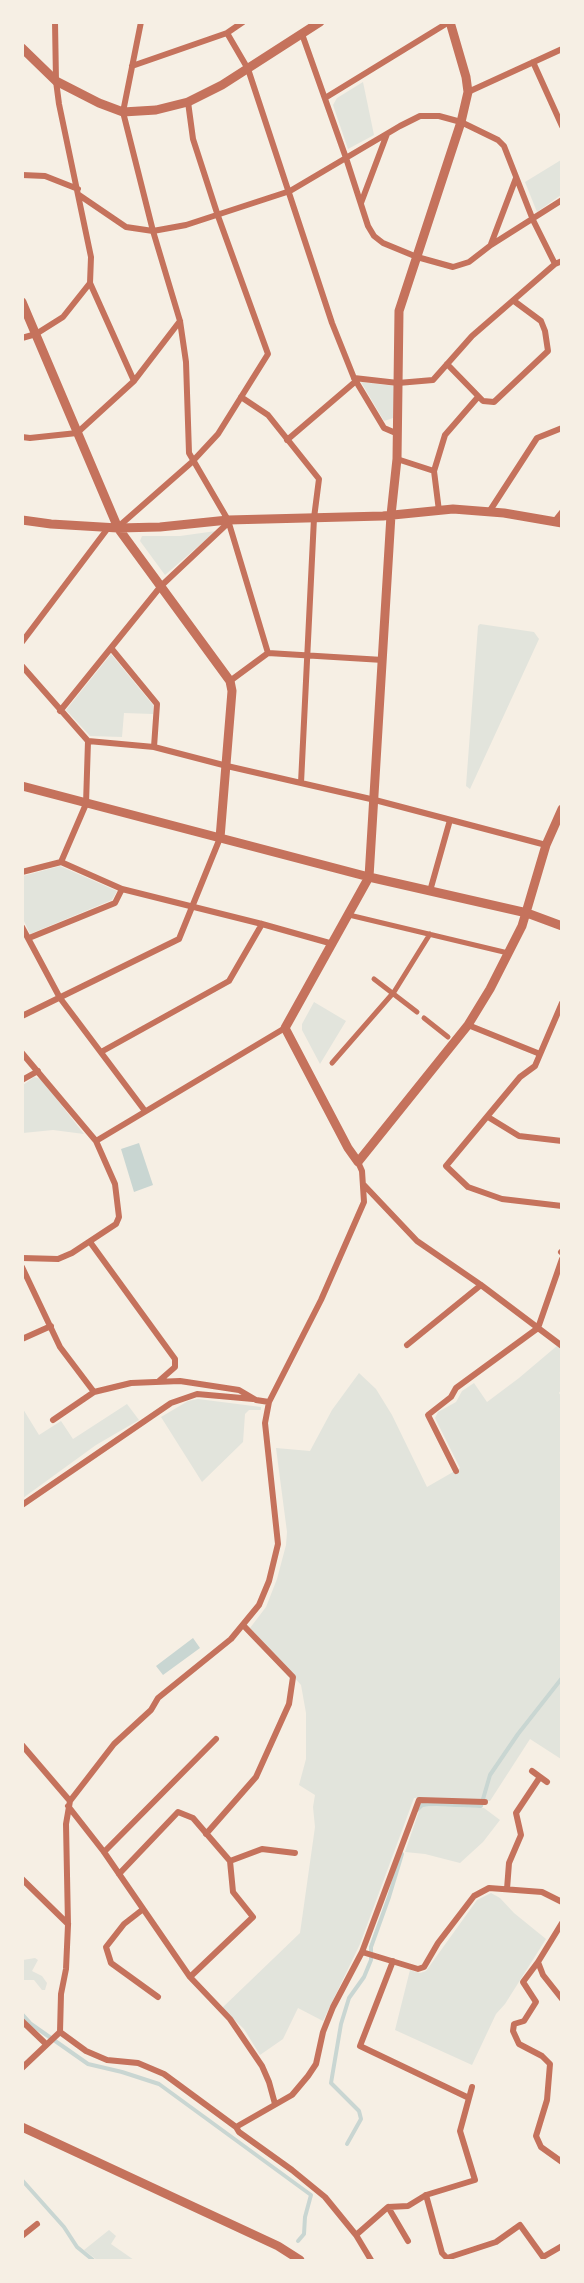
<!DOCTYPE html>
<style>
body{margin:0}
#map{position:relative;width:584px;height:2283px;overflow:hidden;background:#f6efe4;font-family:"Sofia Sans Condensed",sans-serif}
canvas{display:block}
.frame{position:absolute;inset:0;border:24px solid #f6efe4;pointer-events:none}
</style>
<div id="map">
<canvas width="584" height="2283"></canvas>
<div class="frame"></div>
</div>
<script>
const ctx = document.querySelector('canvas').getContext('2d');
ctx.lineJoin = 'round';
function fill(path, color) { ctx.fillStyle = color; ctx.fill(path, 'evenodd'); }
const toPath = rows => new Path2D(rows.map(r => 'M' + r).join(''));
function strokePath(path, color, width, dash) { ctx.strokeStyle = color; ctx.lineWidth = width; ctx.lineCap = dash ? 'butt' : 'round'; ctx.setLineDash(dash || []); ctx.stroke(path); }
const green = toPath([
 [363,82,374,135,348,149,333,105,337,98],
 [561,160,561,195,537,212,525,182],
 [361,382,395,386,393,418,384,421],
 [216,531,165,575,140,541,142,536,180,536],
 [480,624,534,632,539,639,470,789,466,786,478,626],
 [111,654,153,705,153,714,124,713,122,737,90,736,66,710],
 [60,866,117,891,112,900,30,934,23,919,23,876],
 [314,1002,346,1021,320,1064,302,1030,302,1024],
 [34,1077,41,1079,84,1134,53,1130,23,1133,23,1085],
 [558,1345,562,1348,561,1390,559,1393,562,1397,561,1759,530,1739,490,1801,414,1798,360,1944,323,2021,298,2008,283,2039,260,2055,244,2029,222,2008,300,1933,315,1827,313,1807,315,1795,299,1785,306,1759,306,1713,301,1685,250,1628,266,1607,277,1579,286,1545,287,1532,276,1448,310,1451,332,1410,359,1373,376,1389,392,1415,427,1487,460,1468,435,1418,438,1412,456,1402,462,1391,474,1383,487,1402,519,1378],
 [198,1399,261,1407,261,1410,249,1410,245,1414,243,1442,202,1482,161,1417,188,1401],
 [127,1404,139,1420,96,1445,23,1498,23,1409,39,1435,61,1421,73,1439],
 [423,1806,484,1808,500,1820,483,1842,460,1863,425,1854,405,1852,419,1811],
 [491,1893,500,1898,514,1913,546,1939,505,2004,496,2014,472,2065,395,2030,410,1970,420,1973,426,1971,477,1900],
 [35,1958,38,1960,32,1971,42,1976,47,1983,45,1990,42,1990,34,1980,23,1980,23,1960],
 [109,2230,116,2236,111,2244,134,2260,97,2260,84,2250]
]);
const water = toPath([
 [139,1143,153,1185,134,1192,121,1149],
 [193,1638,200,1648,163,1675,156,1666]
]);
const stream = toPath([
 [417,1810,422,1805,430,1804,481,1806,490,1775,518,1734,562,1678],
 [22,2014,31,2024,88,2064,122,2072,159,2084,311,2195,305,2217,304,2234,298,2241],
 [347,2144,361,2119,359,2111,331,2083,341,2024,349,1998,364,1977,371,1960,371,1947,389,1897,402,1854],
 [22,2180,64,2227,77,2247,93,2260]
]);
const pedestrian = toPath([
 [349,915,508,953],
 [374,979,417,1012],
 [424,1018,448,1037],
 [332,1063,394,992,430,934]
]);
const minor = toPath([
 [141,22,123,112,153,231,180,321,186,362,189,453,228,520,268,653],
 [227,33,248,69,332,323,354,378,384,428,398,434],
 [302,34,346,158,368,226,374,236,383,243,417,257,453,267,469,262,491,245,562,200],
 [533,62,562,126],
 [132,66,227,33,243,22],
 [468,92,562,49],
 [325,98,449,22],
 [22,175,45,176,78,189],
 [79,195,126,227,153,231,186,225,290,191,400,126,420,116,439,116,461,122,498,140,504,146,533,220,555,264],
 [361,203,387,134],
 [491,244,516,178],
 [90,283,134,381],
 [22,338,36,334,63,317,90,283,91,257,59,104,56,81,55,22],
 [447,364,483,401,494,402,548,351,545,331,541,321,514,301],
 [354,378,398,383,433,380,472,336,555,264,562,261],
 [241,397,268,415,319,479,314,518,301,783],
 [22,437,30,438,77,433,134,381,180,321],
 [287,440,356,381],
 [397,459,434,471,439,511],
 [434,471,445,435,478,397],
 [489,512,537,438,562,428],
 [554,522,562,512],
 [118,527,192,462,218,434,268,354,218,216,193,139,188,102],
 [22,642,108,528],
 [111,648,157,704,154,747],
 [22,666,88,741,86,804,61,862,22,872],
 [230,681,268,653,383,660],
 [60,711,161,586,228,523],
 [88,741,154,747,227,766,375,800,546,845],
 [61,862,122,889,262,924,333,944],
 [430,891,450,820],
 [22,927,60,998,145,1111],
 [29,938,115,903,122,889],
 [562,1003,535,1066,520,1077,446,1166,468,1187,502,1199,562,1206],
 [22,1016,179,939,220,838],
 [468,1025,540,1054],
 [101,1052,229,981,262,924],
 [22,1053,96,1141,115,1184,119,1217,116,1224,72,1253,58,1259,22,1258],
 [22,1080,38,1071],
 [488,1117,519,1136,562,1141],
 [96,1141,285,1028],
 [363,1184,417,1241,481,1285,562,1346],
 [90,1242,175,1359,175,1367,159,1381],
 [561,1252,562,1253],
 [22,1267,60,1347,94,1392,131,1383,180,1381,239,1390,256,1400,269,1402],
 [22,1339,51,1326],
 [407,1345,481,1285],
 [53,1420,94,1392],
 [456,1471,428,1415,451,1397,456,1388,538,1328,562,1259],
 [22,1505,171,1403,197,1394,253,1399],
 [22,1745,70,1801],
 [532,1771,547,1782],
 [68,1806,104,1852,190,1977,230,2019,262,2066,269,2082,275,2104],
 [206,1834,256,1777,289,1704,293,1677,243,1625],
 [104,1852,216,1739],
 [230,1861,262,1849,295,1853],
 [119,1874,178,1812,193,1818,230,1861,233,1892,253,1917,190,1977],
 [22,1879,68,1924],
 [507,1889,509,1863,521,1835,516,1813,540,1777],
 [142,1910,124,1924,106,1947,111,1963,158,1997],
 [562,1923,538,1962,543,1975,562,1999],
 [362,1952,419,1800,485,1802],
 [393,1961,360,2046,469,2098],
 [538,1962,523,1982,536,2002,524,2021,514,2024,513,2031,519,2044,542,2056,550,2064,547,2100,536,2136,541,2147,562,2162],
 [22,2021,46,2044],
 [60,2032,61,1994,66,1969,68,1925,66,1824,70,1801,114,1744,151,1710,158,1698,231,1639,259,1605,269,1581,278,1544,265,1423,269,1402,321,1300,364,1202,362,1171,358,1162],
 [60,2032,86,2051,107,2060,138,2063,164,2074,236,2127,292,2095,308,2076,316,2064,323,2032,333,2007,362,1952,418,1969,424,1967,438,1943,474,1896,489,1888,542,1892,562,1902],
 [22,2068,60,2032],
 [236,2127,239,2132,292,2170,325,2197,356,2235,371,2260],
 [426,2195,442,2253,447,2258,496,2242,520,2225,543,2257,562,2246],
 [388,2207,408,2241],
 [356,2235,388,2207,408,2206,426,2195,475,2180,460,2131,472,2087],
 [22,2236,37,2224]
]);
const tertiary = toPath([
 [450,22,466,77,468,92,461,122,399,311,397,459,391,515,369,877,285,1028,348,1148,358,1162,468,1025,490,989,522,926,546,845,562,809],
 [22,48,56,81,99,103,123,112,156,110,188,102,222,85,320,22],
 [22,302,118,528,230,681,232,691,220,838],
 [22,520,51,524,118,528,160,527,228,520,383,516,453,509,504,513,562,523],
 [22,786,369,877,527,913,562,926],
 [22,2127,278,2246,300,2260]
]);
fill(green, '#e2e4dc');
fill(water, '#c9d6d2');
strokePath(stream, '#c9d6d2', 4);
strokePath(pedestrian, '#c5725c', 5);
strokePath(minor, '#c5725c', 6);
strokePath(tertiary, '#c5725c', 9);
</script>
